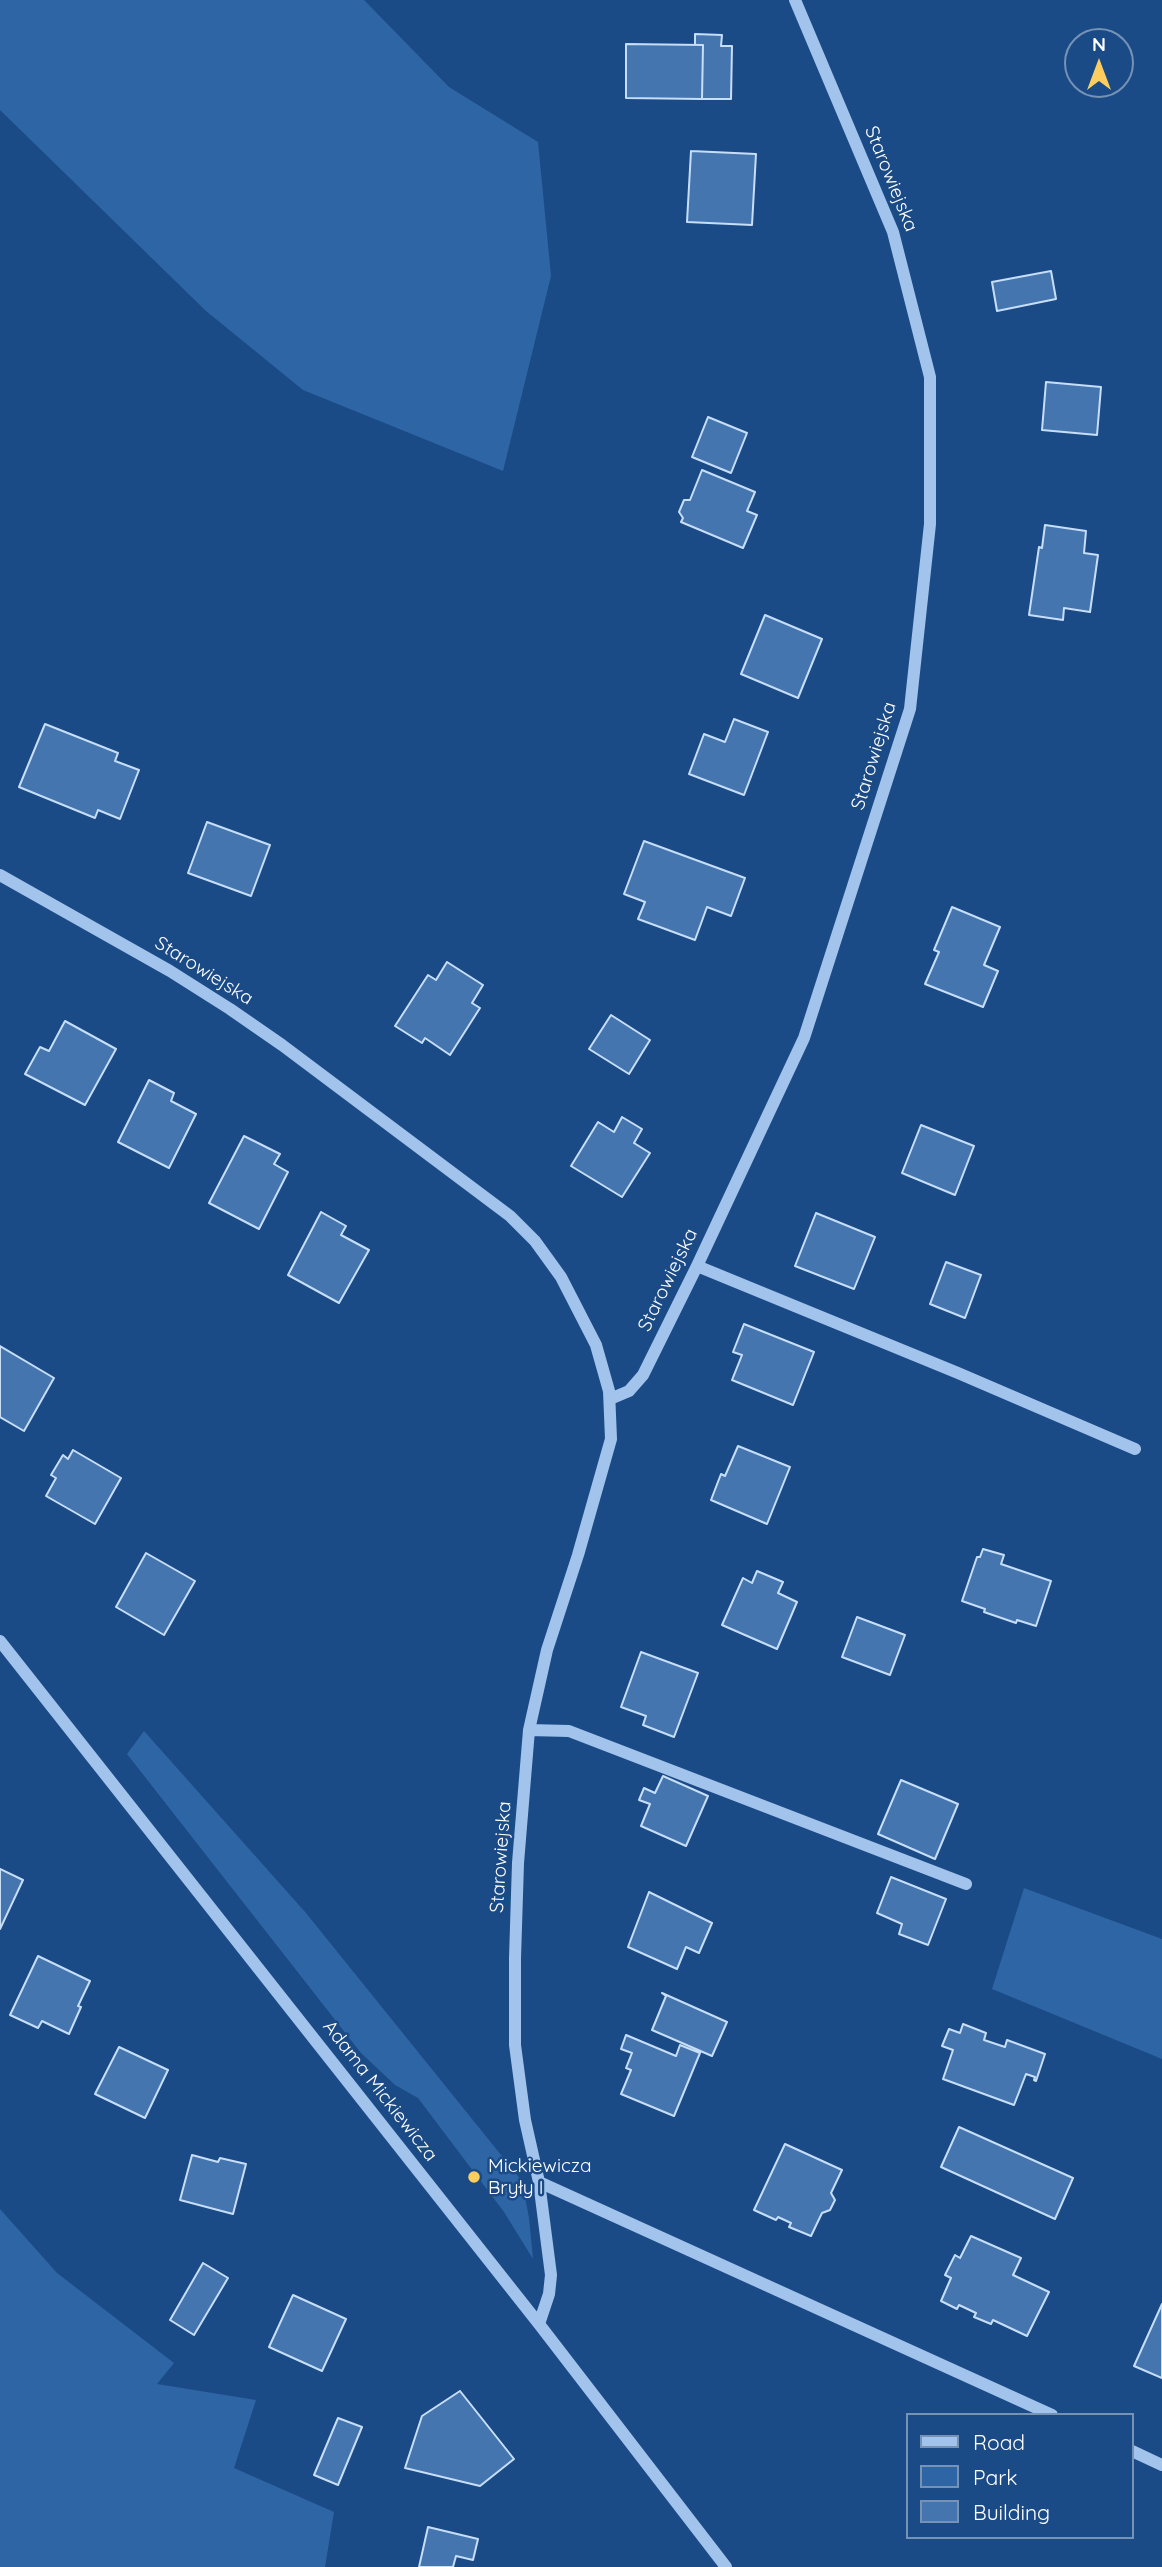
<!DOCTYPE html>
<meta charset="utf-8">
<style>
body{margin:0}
#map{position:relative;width:1162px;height:2567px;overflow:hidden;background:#1b4b86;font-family:Quicksand,sans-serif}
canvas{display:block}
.legend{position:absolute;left:906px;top:2413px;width:228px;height:126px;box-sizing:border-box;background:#1b4b86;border:2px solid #7693b6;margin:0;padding:9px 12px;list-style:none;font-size:21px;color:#fff}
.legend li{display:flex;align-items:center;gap:14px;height:35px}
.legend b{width:35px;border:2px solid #7693b6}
.north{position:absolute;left:1064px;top:28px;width:70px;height:70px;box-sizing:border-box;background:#1b4b86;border:2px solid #7693b6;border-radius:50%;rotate:0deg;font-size:19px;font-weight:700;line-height:28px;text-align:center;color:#fff}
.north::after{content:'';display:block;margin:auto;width:24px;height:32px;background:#fdce5f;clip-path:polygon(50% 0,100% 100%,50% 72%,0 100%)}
</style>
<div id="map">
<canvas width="1162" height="2567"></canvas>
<ul class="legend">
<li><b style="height:9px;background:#a2c4ec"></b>Road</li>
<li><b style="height:19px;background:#2e65a4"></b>Park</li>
<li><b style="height:19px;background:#4475af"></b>Building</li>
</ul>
<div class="north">N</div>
</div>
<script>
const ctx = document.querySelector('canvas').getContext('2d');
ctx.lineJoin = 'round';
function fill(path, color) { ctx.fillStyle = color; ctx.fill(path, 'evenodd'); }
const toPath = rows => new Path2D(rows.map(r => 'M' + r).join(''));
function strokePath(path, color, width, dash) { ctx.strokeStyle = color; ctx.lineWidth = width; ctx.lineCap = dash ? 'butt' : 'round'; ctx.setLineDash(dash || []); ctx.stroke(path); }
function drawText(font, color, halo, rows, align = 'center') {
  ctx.font = font + ' Quicksand,sans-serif'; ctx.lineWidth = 5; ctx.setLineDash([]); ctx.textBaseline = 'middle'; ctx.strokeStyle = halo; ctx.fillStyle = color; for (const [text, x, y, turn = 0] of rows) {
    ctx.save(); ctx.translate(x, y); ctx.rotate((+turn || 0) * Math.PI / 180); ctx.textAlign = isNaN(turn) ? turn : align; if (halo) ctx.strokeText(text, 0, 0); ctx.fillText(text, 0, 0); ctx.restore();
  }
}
const green = toPath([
 [0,0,364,0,449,87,538,142,551,276,503,471,303,390,206,311,0,110],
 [144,1731,306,1913,522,2181,529,2218,533,2259,504,2212,418,2098,395,2085,361,2053,127,1754],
 [1024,1888,1162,1939,1162,2059,992,1989],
 [0,2209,57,2273,174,2363,157,2384,256,2400,234,2468,334,2512,325,2567,0,2567]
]);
const building = toPath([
 [695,34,722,35,721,46,732,46,731,99,702,99,703,45,695,45,695,34],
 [626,44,703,45,702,99,626,98,626,44],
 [691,151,756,154,752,225,687,222,691,151],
 [1051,271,1056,299,997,311,992,282,1051,271],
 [1046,382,1101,387,1097,435,1042,430,1046,382],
 [708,417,747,433,731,473,692,457,708,417],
 [702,470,755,492,747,511,757,515,743,548,681,522,683,518,679,512,684,500,690,500,702,470],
 [1045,525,1086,531,1084,553,1098,555,1090,612,1064,608,1063,620,1029,615,1039,547,1042,548,1045,525],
 [765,615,822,639,798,698,741,674,765,615],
 [734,719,768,732,744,795,689,774,704,734,725,742,734,719],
 [45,724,118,753,115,761,139,770,120,819,98,810,95,818,19,787,45,724],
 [207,822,270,845,251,896,188,873,207,822],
 [644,841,745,878,731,916,707,907,695,940,638,919,645,902,624,894,644,841],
 [952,907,1000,927,984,965,998,971,983,1007,925,984,939,952,934,950,952,907],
 [447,962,483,985,472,1003,480,1008,450,1055,425,1038,422,1043,395,1026,428,975,436,980,447,962],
 [611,1015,650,1040,629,1074,589,1049,611,1015],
 [65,1021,116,1049,85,1105,25,1074,40,1047,49,1051,65,1021],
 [149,1080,174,1093,171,1101,196,1114,169,1168,118,1142,149,1080],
 [622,1117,642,1129,634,1143,650,1153,622,1197,571,1166,598,1122,614,1132,622,1117],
 [921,1125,974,1146,955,1195,902,1173,921,1125],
 [244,1136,280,1154,274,1164,288,1172,259,1229,209,1203,244,1136],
 [321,1212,346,1226,341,1235,369,1250,339,1303,288,1275,321,1212],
 [816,1213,875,1237,854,1289,795,1266,816,1213],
 [946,1262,981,1275,965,1318,930,1304,946,1262],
 [744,1324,814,1352,793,1405,732,1380,742,1355,733,1352,744,1324],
 [0,1346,54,1378,24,1431,0,1417,0,1346],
 [738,1446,790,1467,767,1524,711,1500,721,1474,725,1476,738,1446],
 [73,1450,121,1478,95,1524,46,1496,56,1478,51,1475,63,1455,68,1459,73,1450],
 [983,1549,1004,1555,1001,1564,1051,1581,1036,1626,1017,1620,1016,1623,984,1612,985,1609,962,1601,977,1557,980,1557,983,1549],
 [146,1553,195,1581,164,1635,116,1607,146,1553],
 [757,1571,783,1582,778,1593,797,1602,777,1649,722,1625,743,1578,752,1583,757,1571],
 [857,1617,905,1635,890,1675,842,1657,857,1617],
 [641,1652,698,1673,674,1737,643,1725,646,1716,621,1707,641,1652],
 [663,1776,708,1796,686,1846,641,1826,650,1804,639,1800,644,1788,655,1793,663,1776],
 [901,1780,958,1804,935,1859,878,1834,901,1780],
 [0,1869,23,1880,0,1929,0,1869],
 [891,1877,946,1899,928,1945,899,1934,902,1924,877,1913,891,1877],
 [649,1892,712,1923,699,1953,686,1947,677,1969,628,1947,649,1892],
 [38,1956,90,1981,78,2006,81,2007,69,2034,42,2021,38,2028,10,2015,38,1956],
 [662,1993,727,2022,712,2056,652,2030,666,1996,662,1993],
 [963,2024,986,2033,984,2040,1005,2047,1007,2040,1045,2054,1036,2081,1034,2080,1035,2077,1026,2074,1014,2105,943,2079,953,2050,942,2046,949,2029,960,2033,963,2024],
 [626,2035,676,2056,680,2045,700,2053,674,2116,621,2094,631,2070,626,2068,632,2053,621,2049,626,2035],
 [119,2047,168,2070,145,2118,95,2094,119,2047],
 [959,2127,1073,2178,1055,2219,941,2167,959,2127],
 [785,2144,842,2170,831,2193,835,2200,830,2210,822,2213,811,2236,789,2227,791,2223,778,2217,776,2220,754,2210,785,2144],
 [192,2155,218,2162,220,2158,246,2164,233,2214,180,2200,192,2155],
 [971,2236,1021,2258,1013,2275,1049,2292,1027,2336,993,2320,991,2324,974,2317,976,2313,959,2305,957,2309,941,2301,951,2278,945,2275,955,2255,960,2258,971,2236],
 [203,2263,228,2278,194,2335,170,2320,203,2263],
 [293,2295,346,2319,322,2371,269,2347,293,2295],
 [1162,2304,1162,2378,1134,2366,1162,2304],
 [460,2391,514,2459,480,2486,405,2468,422,2416,460,2391],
 [338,2418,362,2427,338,2485,314,2475,338,2418],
 [428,2527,478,2539,473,2560,456,2556,453,2567,419,2567,428,2527]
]);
const minor = toPath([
 [0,875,170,971,230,1009,282,1045,510,1216,535,1241,561,1277,596,1345,609,1391,611,1439,578,1555,547,1650,529,1730,518,1863,515,1958,515,2045,525,2120,539,2182,551,2275,549,2294,539,2324],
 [697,1266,958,1373,1135,1449],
 [610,1399,629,1391,643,1375,697,1266,804,1038,910,709,930,524,930,377,893,232,795,0],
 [0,1641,539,2324,726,2567],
 [529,1730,569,1731,966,1884],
 [539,2182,1052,2415],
 [1132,2451,1162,2465]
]);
const markers = [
 [474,2177,7,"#fdce5f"]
];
const streetNames = [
 ["Starowiejska",891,179,68],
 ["Starowiejska",874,756,-73],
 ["Starowiejska",204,971,32],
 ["Starowiejska",668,1280,-64],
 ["Starowiejska",501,1857,-86],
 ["Adama Mickiewicza",380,2091,52]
];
const poiNames = [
 ["Mickiewicza",488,2166],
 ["Bryły I",488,2188]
];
fill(green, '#2e65a4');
fill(building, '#4475af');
strokePath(building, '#c7def8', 2);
strokePath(minor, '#a2c4ec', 12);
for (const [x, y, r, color] of markers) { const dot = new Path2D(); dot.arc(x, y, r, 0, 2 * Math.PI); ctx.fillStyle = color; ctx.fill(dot); strokePath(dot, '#1b4b86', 2.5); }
drawText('19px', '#fff', '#1b4b86', streetNames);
drawText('19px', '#fff', '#1b4b86', poiNames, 'left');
</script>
